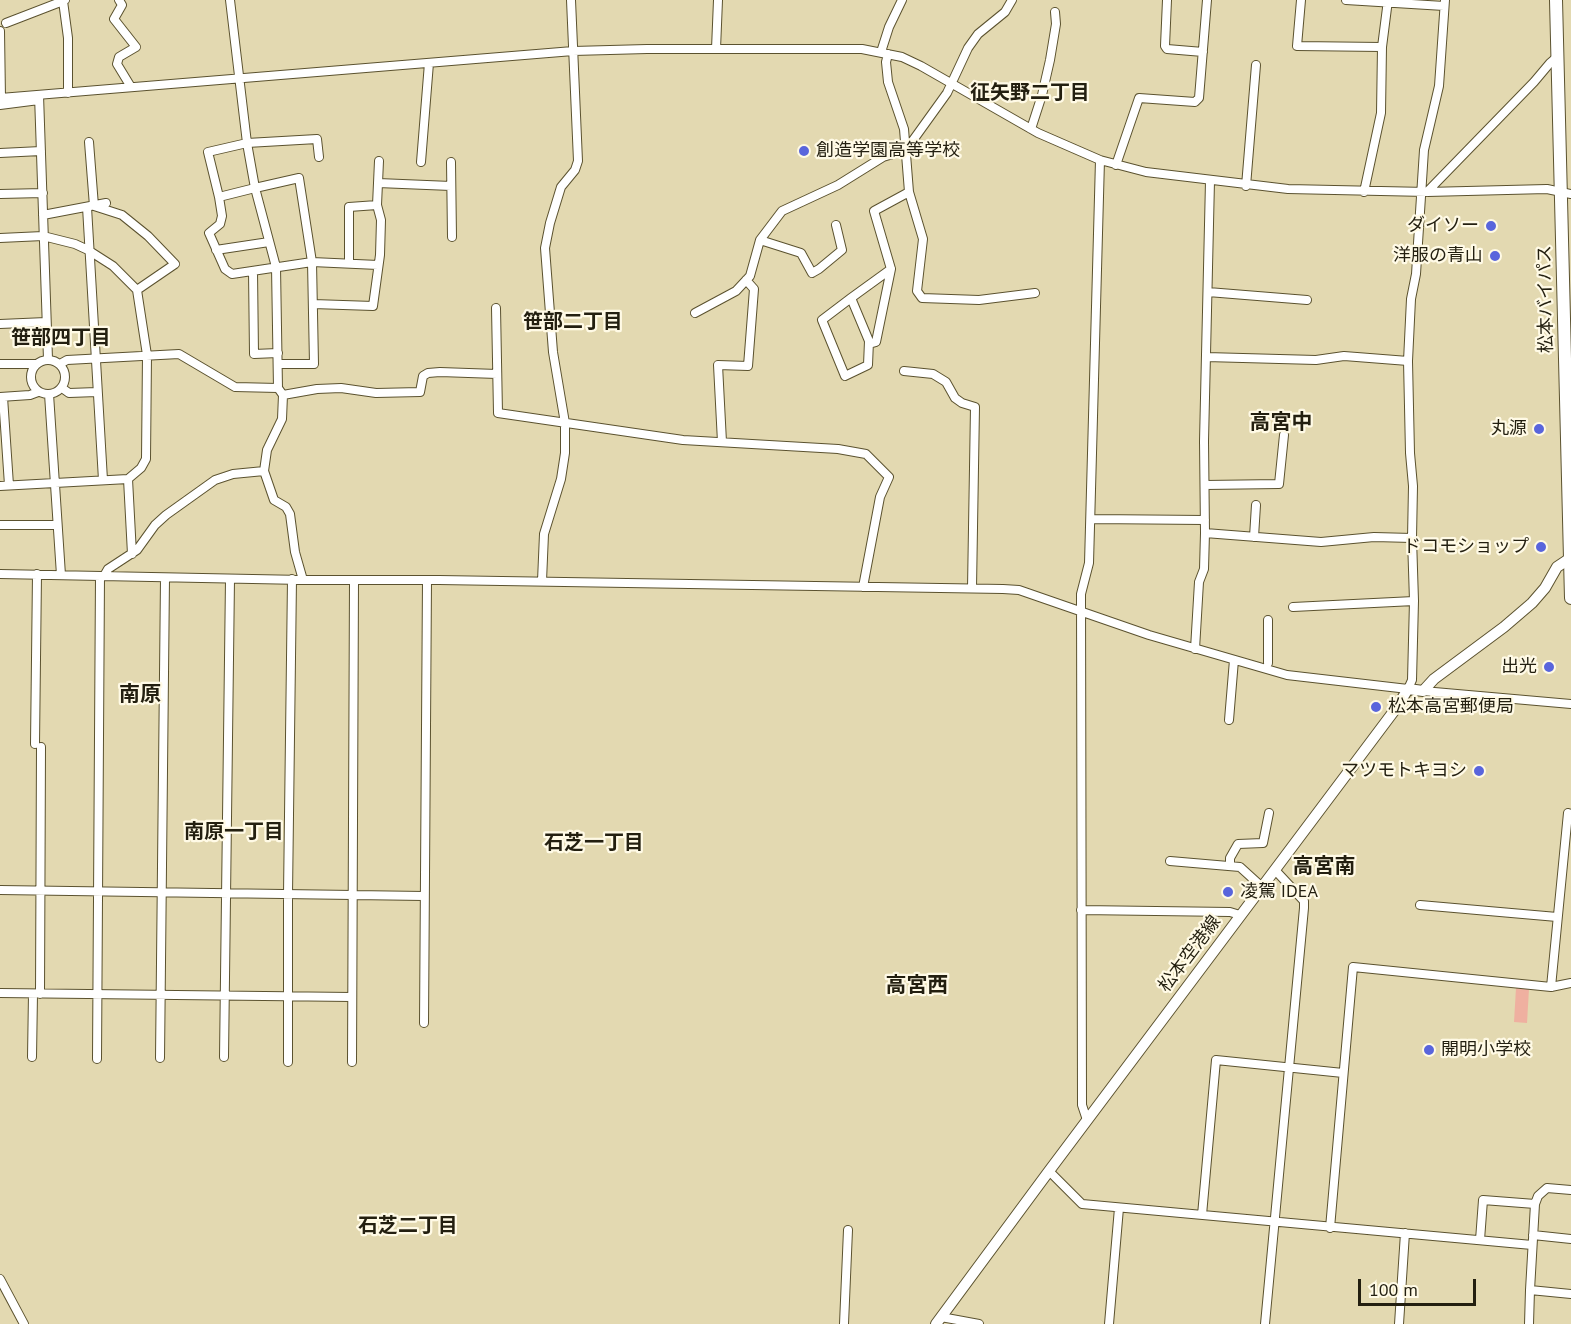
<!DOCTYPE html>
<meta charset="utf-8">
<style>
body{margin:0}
#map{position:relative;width:1571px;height:1324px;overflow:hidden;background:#e3d9b1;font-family:"PT Sans",sans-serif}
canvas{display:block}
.scale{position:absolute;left:1358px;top:1279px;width:118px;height:27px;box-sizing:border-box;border:3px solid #231f10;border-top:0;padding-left:8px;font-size:18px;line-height:21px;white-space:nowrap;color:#231f10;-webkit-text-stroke:4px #fffae6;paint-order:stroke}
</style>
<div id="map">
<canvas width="1571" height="1324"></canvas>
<div class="scale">100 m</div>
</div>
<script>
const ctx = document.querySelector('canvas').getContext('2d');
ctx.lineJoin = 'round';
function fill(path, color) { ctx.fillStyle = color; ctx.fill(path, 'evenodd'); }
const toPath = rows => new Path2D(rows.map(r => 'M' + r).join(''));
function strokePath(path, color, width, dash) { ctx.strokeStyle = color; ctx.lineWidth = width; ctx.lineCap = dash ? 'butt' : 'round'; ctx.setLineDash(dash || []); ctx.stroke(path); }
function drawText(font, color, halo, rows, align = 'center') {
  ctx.font = font + ' "PT Sans","Noto Sans JP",sans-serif'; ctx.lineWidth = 4.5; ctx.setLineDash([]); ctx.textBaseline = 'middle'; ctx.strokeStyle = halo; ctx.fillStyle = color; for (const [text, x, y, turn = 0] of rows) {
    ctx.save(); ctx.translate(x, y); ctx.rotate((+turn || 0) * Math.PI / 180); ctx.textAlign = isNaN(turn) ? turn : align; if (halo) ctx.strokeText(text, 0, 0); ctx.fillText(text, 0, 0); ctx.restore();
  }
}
const green = toPath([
 [1516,988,1529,989,1527,1023,1514,1022]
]);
const minor = toPath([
 [65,0,63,1,68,38,68,93],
 [119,0,122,5,114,19,136,47,119,57,117,64,131,87],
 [230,0,247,143,255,188,219,197,208,152,247,143,317,139,319,157],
 [1167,0,1165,46,1167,49,1203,52],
 [1301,0,1297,46,1382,47],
 [1346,0,1444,6],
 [6,23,63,1],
 [0,31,1,98],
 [716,49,718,0],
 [881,52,889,27,902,0],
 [888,54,886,62,888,82,904,129,909,192,923,239,917,291,922,298,979,300,1035,293],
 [39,95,48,359],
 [0,98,573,51,647,49,862,49,902,57,921,66,1038,133,1100,160,1146,172,1288,189,1427,192,1547,189,1571,194],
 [0,105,39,100],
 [1031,129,1042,95,1050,60,1056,24,1055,12],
 [89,142,94,206,122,215,148,236,175,264,137,290],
 [0,153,41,151],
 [421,162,429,63],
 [451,162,452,237],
 [1116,165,1139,98,1195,102,1199,98,1207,0],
 [378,183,451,186],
 [1246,186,1256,65],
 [1364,192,1381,113,1382,47,1388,0],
 [1427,192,1534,82,1550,63,1557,57],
 [0,194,43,193],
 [219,197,222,216,220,224,209,233,225,269,232,274,312,262,378,265],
 [87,207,103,480],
 [43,215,106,203],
 [0,238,43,236,75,244,88,250,113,266,137,290,147,355,146,459,141,468,128,479,0,486],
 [760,240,801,253,812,273,819,269,842,250,836,225],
 [216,250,269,242],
 [349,263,349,207,377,205,379,161],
 [253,271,254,354,278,353],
 [1208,292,1307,300],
 [851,298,869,341,868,365,845,376,822,320,851,298,891,269,874,211,909,192],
 [313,304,373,306,380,255,381,220,377,205],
 [496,308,498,413,683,440,838,449,866,454,889,477,880,497,863,587],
 [695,313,736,291,750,276,760,240,782,211,838,185,883,157,906,150,947,93,968,48,978,34,1005,12,1012,0],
 [0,324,46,322],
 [869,344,876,342,891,269],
 [1206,357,1316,360,1344,356,1408,361],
 '31 377a17 17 0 1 1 34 0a17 17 0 1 1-34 0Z',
 [0,364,36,364],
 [60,364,67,360,179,354,235,387,278,388,283,395,282,419,267,450,264,471,274,500,286,507,290,514,295,552,303,580],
 [904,371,933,374,946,382,955,398,962,403,975,407,972,588],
 [62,388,69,393,97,392],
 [278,388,276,267,255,188,299,178,312,262,314,364,279,364],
 [49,394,61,575],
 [283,395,317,389,341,388,376,393,420,392,423,376,428,373,440,372,497,374],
 [0,397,30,395,38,392],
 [3,397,9,485],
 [722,442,718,365,748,366,754,289,746,280],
 [128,479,132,554],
 [1205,485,1279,484,1284,435],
 [1091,519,1205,520],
 [0,525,57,525],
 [1205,533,1321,542,1374,537,1412,538],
 [1254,537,1256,505],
 [0,574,303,580,439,580,1003,589,1019,590,1149,635,1287,675,1408,689,1412,680,1414,601,1412,538,1413,486,1410,453,1408,361,1411,299,1416,274,1424,150,1439,86,1445,0],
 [104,576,108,569,137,550,155,525,166,515,215,480,233,474,264,471],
 [542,581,544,534,561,479,565,453,565,423,553,352,545,248,550,223,561,187,575,170,578,161,571,0],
 [1293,607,1414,601],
 [1195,649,1199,582,1204,569,1205,533,1204,441,1210,181],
 [1268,663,1268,620],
 [1423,691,1571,704],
 [1229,720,1234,660],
 [35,744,37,574],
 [1170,861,1240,867,1262,887],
 [1230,866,1230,858,1238,844,1263,843,1269,813],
 [0,890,424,896],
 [1420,905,1557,917],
 [1081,910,1230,912,1240,915],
 [1551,987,1568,813,1571,814],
 [0,993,352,997],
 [40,994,41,747],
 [424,1023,427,580],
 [32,1057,33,994],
 [224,1057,230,579],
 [160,1058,165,578],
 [97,1059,100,576],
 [288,1062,288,894,292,579],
 [352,1062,354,580],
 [1087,1120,1082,1105,1081,594,1089,563,1100,160],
 [1049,1171,1082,1204,1532,1245],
 [1571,1190,1547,1188,1538,1196,1535,1204,1530,1290,1571,1294],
 [1202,1215,1216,1060,1343,1073],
 [1330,1228,1353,967,1551,987,1571,983],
 [1533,1235,1571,1239],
 [1480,1240,1483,1200,1535,1204],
 [0,1279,24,1324],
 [941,1317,979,1324],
 [844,1324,848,1230],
 [1109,1324,1119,1208],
 [1265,1324,1304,908,1304,901,1275,870],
 [1399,1324,1405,1233],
 [1529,1324,1530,1290]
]);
const major = toPath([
 [936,1324,1049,1171,1397,707,1408,689,1423,691,1434,679,1504,627,1532,603,1545,588,1557,567,1569,559]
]);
const highway = toPath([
 [1556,0,1571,598]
]);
const markers = [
 [804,151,6,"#5965dc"],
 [1491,226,6,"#5965dc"],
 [1495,256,6,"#5965dc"],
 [1539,429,6,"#5965dc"],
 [1541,547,6,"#5965dc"],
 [1549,667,6,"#5965dc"],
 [1376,707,6,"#5965dc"],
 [1479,771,6,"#5965dc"],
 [1228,892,6,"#5965dc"],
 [1429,1050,6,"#5965dc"]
];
const poiNames = [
 ["創造学園高等学校",816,151,"left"],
 ["ダイソー",1479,226],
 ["洋服の青山",1483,256],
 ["丸源",1527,429],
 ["ドコモショップ",1529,547],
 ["出光",1537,667],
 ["松本高宮郵便局",1388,707,"left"],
 ["マツモトキヨシ",1467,771],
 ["凌駕 IDEA",1240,892,"left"],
 ["開明小学校",1441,1050,"left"]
];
const streetNames = [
 ["松本バイパス",1546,299,-91],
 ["松本空港線",1190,954,-53]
];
const neighbourhoodNames = [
 ["征矢野二丁目",1030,93],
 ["笹部二丁目",573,322],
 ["笹部四丁目",61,338],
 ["南原一丁目",234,832],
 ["石芝一丁目",594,843],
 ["石芝二丁目",408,1226]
];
const quarterNames = [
 ["高宮中",1281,423],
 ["南原",140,695],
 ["高宮南",1324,867],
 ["高宮西",917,986]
];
fill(green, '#efb0a0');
strokePath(minor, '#5b522f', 10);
strokePath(major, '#5b522f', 12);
strokePath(highway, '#5b522f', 14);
strokePath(minor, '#fff', 8);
strokePath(major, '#fff', 10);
strokePath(highway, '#fff', 12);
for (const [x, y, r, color] of markers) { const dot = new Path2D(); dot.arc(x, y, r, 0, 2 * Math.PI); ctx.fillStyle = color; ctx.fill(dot); strokePath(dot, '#fffae6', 2); }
drawText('18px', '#231f10', '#fffae6', poiNames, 'right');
drawText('18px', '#231f10', '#fffae6', streetNames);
drawText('bold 20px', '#231f10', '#fffae6', neighbourhoodNames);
drawText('bold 21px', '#231f10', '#fffae6', quarterNames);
</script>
